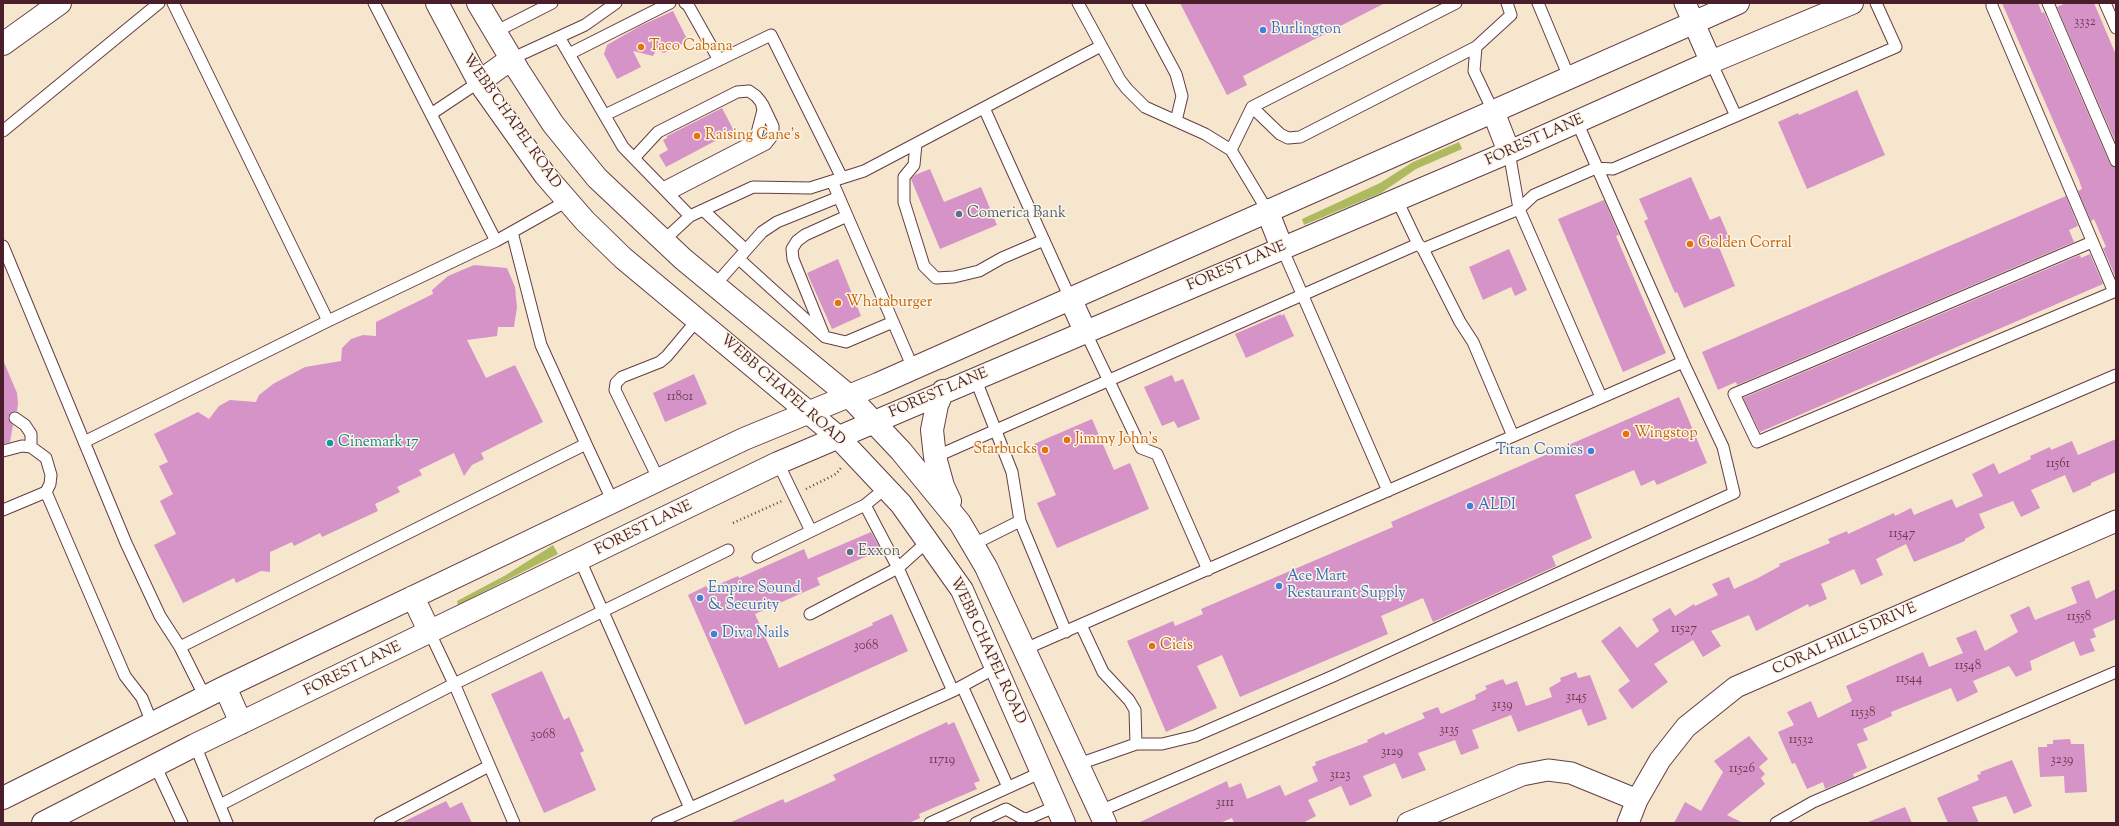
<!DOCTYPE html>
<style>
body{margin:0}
#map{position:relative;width:2119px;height:826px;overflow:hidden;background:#f6e6ce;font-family:"Sorts Mill Goudy",serif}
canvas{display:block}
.frame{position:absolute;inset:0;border:4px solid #4a1f2b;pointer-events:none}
</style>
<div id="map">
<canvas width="2119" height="826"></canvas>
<div class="frame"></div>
</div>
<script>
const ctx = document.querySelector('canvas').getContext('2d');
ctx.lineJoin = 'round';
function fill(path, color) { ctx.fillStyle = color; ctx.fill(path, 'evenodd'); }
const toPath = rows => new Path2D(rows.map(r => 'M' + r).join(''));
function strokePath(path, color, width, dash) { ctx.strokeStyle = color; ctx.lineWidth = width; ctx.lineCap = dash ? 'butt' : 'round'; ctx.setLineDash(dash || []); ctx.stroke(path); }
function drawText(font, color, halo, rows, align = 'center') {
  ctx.font = font + ' "Sorts Mill Goudy",serif'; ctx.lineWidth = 3; ctx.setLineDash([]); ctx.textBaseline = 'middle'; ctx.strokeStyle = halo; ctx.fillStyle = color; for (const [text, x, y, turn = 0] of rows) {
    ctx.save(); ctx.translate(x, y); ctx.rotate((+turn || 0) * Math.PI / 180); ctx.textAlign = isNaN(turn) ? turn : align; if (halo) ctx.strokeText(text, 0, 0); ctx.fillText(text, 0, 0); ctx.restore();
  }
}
const green = toPath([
 [1459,142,1462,149,1416,169,1381,193,1304,225,1302,219,1380,183,1413,162],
 [553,545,558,554,458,605,457,601,506,575]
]);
const building = toPath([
 [1180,3,1385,3,1243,76,1247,85,1227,95],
 [2002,3,2038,3,2042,13,2044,12,2110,164,2116,168,2116,278,2103,248,2106,247,2094,219,2091,221,2078,191,2082,189,2079,180],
 [2066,3,2094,3,2116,55,2116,143,2057,7],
 [673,11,688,41,664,53,656,50,653,56,633,51,641,67,617,79,604,54,607,45,640,26],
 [1857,90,1885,155,1807,189,1778,122,1798,113,1799,115],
 [722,108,734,131,666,167,659,155,668,150,663,140,667,138,667,136],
 [930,169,944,202,981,187,997,225,940,249,911,179,915,175],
 [1691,177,1710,220,1720,216,1731,242,1719,247,1735,286,1684,308,1677,292,1675,293,1644,221,1648,219,1639,199],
 [2066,196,2078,226,2069,230,2074,242,1737,385,1736,382,1718,390,1702,352],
 [1604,200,1619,235,1616,236,1666,353,1623,372,1558,219],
 [1509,249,1527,290,1515,296,1511,287,1483,300,1469,267],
 [2090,254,2103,284,1760,432,1743,398,2080,255,2081,258],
 [838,259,861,316,832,329,807,273],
 [474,265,507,268,515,287,517,307,514,327,498,327,497,336,467,340,486,378,515,365,543,422,481,453,484,459,472,465,464,476,454,453,419,470,422,475,397,487,400,492,375,504,378,511,322,537,320,533,294,546,292,542,270,552,270,572,261,571,236,583,234,578,183,603,154,545,176,534,160,501,173,494,159,466,168,462,154,434,198,412,209,419,219,406,230,400,256,402,259,395,273,384,305,367,341,361,342,348,351,339,363,335,376,336,376,322,433,294,432,290,448,276],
 [1281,314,1281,316,1284,314,1294,336,1246,358,1235,334],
 [3,360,17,393,18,403,17,411,12,412,8,417,9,421,13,425,10,442,3,444],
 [694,374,707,404,665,422,653,393],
 [1172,375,1175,382,1183,379,1200,419,1178,428,1174,421,1162,426,1144,387],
 [1679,397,1707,463,1657,485,1654,480,1641,486,1634,470,1575,495,1592,538,1552,556,1556,566,1433,622,1423,598,1381,616,1388,634,1240,697,1222,655,1197,666,1217,708,1166,732,1127,641,1173,621,1175,626,1203,614,1201,609,1393,527,1391,522],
 [1092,419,1114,470,1130,463,1149,509,1057,548,1037,503,1056,495,1034,444],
 [2116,439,2116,472,2091,483,2091,485,2073,493,2065,475,2031,490,2040,508,2021,517,2013,501,1979,514,1985,528,1965,539,1965,541,1914,562,1906,544,1876,559,1883,575,1861,585,1854,569,1821,584,1827,599,1809,607,1808,604,1756,631,1749,615,1711,631,1721,646,1703,657,1693,640,1654,664,1668,682,1632,709,1618,690,1630,681,1601,641,1620,626,1637,648,1659,631,1652,619,1670,608,1675,616,1694,604,1695,606,1718,595,1712,584,1729,577,1734,589,1758,578,1780,566,1779,564,1830,543,1828,539,1847,531,1848,534,1894,513,1895,516,1911,508,1914,515,1952,499,1956,508,1983,496,1972,474,1994,463,1999,474,2031,459,2030,456,2050,447,2051,450,2072,441,2078,455],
 [871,532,881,550,817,578,820,585,755,614,779,668,873,625,872,623,892,614,908,651,745,725,688,595,706,586,708,589,738,576,739,578,804,549,808,559],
 [2089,580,2096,599,2116,589,2116,619,2093,629,2096,637,2090,639,2095,651,2080,656,2074,641,2030,661,2032,670,2016,677,2009,666,1973,681,1978,692,1957,702,1951,688,1891,712,1892,716,1863,729,1868,740,1857,744,1867,768,1853,774,1854,777,1825,789,1823,782,1807,789,1795,763,1792,764,1778,732,1794,725,1787,712,1811,701,1818,718,1852,701,1846,686,1923,652,1929,667,1963,653,1956,638,1976,630,1985,651,2018,632,2010,615,2029,606,2035,620,2077,603,2071,587],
 [542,671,564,720,569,717,584,751,580,753,596,790,544,813,491,694],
 [1576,672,1578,678,1590,675,1607,719,1588,726,1581,709,1518,732,1511,715,1472,730,1479,748,1461,755,1455,740,1418,753,1426,770,1402,779,1395,763,1363,776,1372,796,1350,806,1341,786,1308,800,1316,816,1303,823,1234,823,1232,818,1220,823,1138,823,1227,781,1229,788,1241,783,1247,799,1280,785,1285,796,1318,781,1312,767,1316,765,1315,762,1368,742,1367,740,1384,732,1385,735,1425,718,1422,713,1438,707,1441,714,1476,699,1475,695,1487,689,1485,686,1503,679,1506,685,1517,681,1526,706,1552,697,1549,688,1561,681,1560,678],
 [947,722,948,725,954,722,980,781,974,783,977,789,919,814,920,818,909,823,729,823,783,799,785,803,836,780,833,775],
 [1749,736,1768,759,1759,767,1765,774,1761,778,1765,784,1727,815,1743,823,1674,823,1685,802,1701,811,1723,772,1714,761],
 [2070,739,2071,744,2084,744,2087,792,2065,793,2064,776,2040,777,2038,747,2047,747,2047,744,2053,744,2053,740],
 [2012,760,2032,806,2014,814,2006,796,1972,807,1979,823,1948,823,1937,798,1979,780,1977,775,1981,774,1980,772],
 [446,801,450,808,462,802,472,823,401,823],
 [1905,807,1912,823,1866,823]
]);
const path = toPath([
 [806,489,836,474,841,468],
 [733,523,782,501]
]);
const lane = toPath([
 [173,3,328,321],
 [374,3,496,241],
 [685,3,688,5,719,60],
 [1078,3,1120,80,1127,89,1145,107,1205,134,1231,150,1267,210],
 [1138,3,1176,74,1182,96,1176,121],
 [1538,3,1569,77],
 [1992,3,1992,6,2114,292],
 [2048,3,2116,161],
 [2105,3,2116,28],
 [495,32,552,3],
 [559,37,623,147,690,216],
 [569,54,670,3],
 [511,59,585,25,616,3],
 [1711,62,1736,116],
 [1252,107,1280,134,1288,138,1300,137,1476,47],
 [984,108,1070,298],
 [1493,111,1474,71,1476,47,1511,15,1507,3],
 [431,114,479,82],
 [605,115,771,35,842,178],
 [3,131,159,3],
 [916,144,914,165,904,177,904,202,924,266,936,278,954,277,979,271,1002,258,1044,240],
 [1231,150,1252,107,1456,3],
 [1509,152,1519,209,1601,397],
 [634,158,658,132,737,92,749,91,756,96,761,102,763,110,756,137,750,143,663,188],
 [832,181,913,368],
 [669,194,766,144,773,135,773,126,763,105],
 [1397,200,1418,244,1423,249,1460,322,1473,342,1513,436],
 [703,210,746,250],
 [512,232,541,345,586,444],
 [663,241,690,216,753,187,810,188,864,171,1101,46],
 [2092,242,1734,394,1757,442,2116,291],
 [3,246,126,543,160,616,180,647],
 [1282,248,1388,491],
 [1423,249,1519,209,1534,195,1596,168,1613,169,1896,47,1876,3],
 [739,259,825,337,846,342,893,322],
 [715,285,762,232,777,222,839,197],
 [1085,331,1141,448,1157,454,1208,570],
 [823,333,793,259,792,249,797,241,805,235,847,216],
 [975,378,1012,472,1020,521],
 [15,418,25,425,31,434,31,447],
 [84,442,328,321,496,241,567,201],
 [3,451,22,446,31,447,46,458,51,475,50,484,46,492,3,510],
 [935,457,1418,244],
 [778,463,811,531],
 [659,480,615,390,616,383,622,377,660,362,667,356,698,319],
 [46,492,125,676,142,698,152,723],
 [865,505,898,568,953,691],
 [974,544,1020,521,1066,632],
 [758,557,865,505,887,487],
 [580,560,690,808],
 [810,614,898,568,928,541],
 [1081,625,1103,672,1129,700,1135,710,1136,744],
 [430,633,456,688,514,823],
 [1025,649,1683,362],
 [962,686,1008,787],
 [205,697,180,647,586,444,613,502],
 [195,745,227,823],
 [1079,764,1136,744,1162,744,1195,736,1331,677,1734,493,1723,447,1683,362,1577,122],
 [155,765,182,823],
 [220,805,454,684,728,550],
 [1100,811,2116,375],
 [380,823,489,766],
 [657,823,953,691,997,667],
 [930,823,1042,772],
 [976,823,1006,809,1022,818,1027,819,1057,806],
 [1776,823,1813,802,2116,672]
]);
const street = toPath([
 [1685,3,1711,62],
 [1408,823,1522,775,1548,770,1571,773,1637,800],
 [1628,823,1637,800,1660,760,1686,727,1736,687,2116,521]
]);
const secondary = toPath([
 [437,3,479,82,545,175,585,221,623,258,838,437,901,504,962,590,1064,823],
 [478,3,518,70,553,124,597,178,683,259,849,396,901,451,960,523,986,567,1105,823],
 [3,44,60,3],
 [479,82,511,59],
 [1493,111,1509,152],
 [1267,210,1282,248],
 [1070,298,1085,331],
 [943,391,937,405,932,430,935,457,943,486,950,501],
 [413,597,430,633],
 [225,687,241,723],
 [3,798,225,687,744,439,878,384,1738,3],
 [43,823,195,745,778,463,1509,152,1711,62,1852,3]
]);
const markers = [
 [1263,30,4,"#3f7fe0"],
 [641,47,4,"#e8710a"],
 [697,136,4,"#e8710a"],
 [959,214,4,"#5c6f8a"],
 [1690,244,4,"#e8710a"],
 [838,303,4,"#e8710a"],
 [1626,434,4,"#e8710a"],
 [1067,440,4,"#e8710a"],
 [330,443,4,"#0f9aa8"],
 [1045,450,4,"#e8710a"],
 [1591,451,4,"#3f7fe0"],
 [1470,506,4,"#3f7fe0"],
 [850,552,4,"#5c6f8a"],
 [1279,586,4,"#3f7fe0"],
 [700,598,4,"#3f7fe0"],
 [714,634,4,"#3f7fe0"],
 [1152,646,4,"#e8710a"]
];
const numberNames = [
 ["3332",2085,23],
 ["11801",680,398],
 ["11561",2058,465],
 ["11547",1902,535],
 ["11558",2079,618],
 ["11527",1684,630],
 ["3068",866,647],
 ["11548",1968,667],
 ["11544",1909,680],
 ["3145",1576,698],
 ["3139",1502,706],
 ["11538",1863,714],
 ["3135",1449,731],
 ["3068",543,736],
 ["11532",1801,741],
 ["3129",1392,753],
 ["11719",942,761],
 ["3239",2062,761],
 ["11526",1742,770],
 ["3123",1340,776],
 ["3111",1225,804]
];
const shopNames = [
 ["Burlington",1271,30],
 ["Titan Comics",1583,451,"right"],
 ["ALDI",1478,506],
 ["Ace Mart",1287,577],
 ["Restaurant Supply",1287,594],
 ["Empire Sound",708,589],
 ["& Security",708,606],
 ["Diva Nails",722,634]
];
const foodNames = [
 ["Taco Cabana",649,47],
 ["Raising Cane's",705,136],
 ["Golden Corral",1698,244],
 ["Whataburger",846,303],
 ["Wingstop",1634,434],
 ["Jimmy John's",1075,440],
 ["Starbucks",1037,450,"right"],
 ["Cicis",1160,646]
];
const streetNames = [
 ["WEBB CHAPEL ROAD",511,122,55],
 ["FOREST LANE",1535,141,-24],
 ["FOREST LANE",1237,267,-23],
 ["WEBB CHAPEL ROAD",782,391,41],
 ["FOREST LANE",939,394,-23],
 ["FOREST LANE",644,529,-26],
 ["CORAL HILLS DRIVE",1845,640,-24],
 ["WEBB CHAPEL ROAD",987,651,65],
 ["FOREST LANE",353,670,-26]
];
const serviceNames = [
 ["Comerica Bank",967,214],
 ["Exxon",858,552]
];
const cultureNames = [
 ["Cinemark 17",338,443]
];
fill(green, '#adbb5e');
fill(building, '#d593c8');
strokePath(lane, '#643d43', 13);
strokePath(street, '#643d43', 23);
strokePath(secondary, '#643d43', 24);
strokePath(path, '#643d43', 2.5, [1, 3]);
strokePath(lane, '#fff', 11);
strokePath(street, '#fff', 21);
strokePath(secondary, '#fff', 22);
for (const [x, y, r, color] of markers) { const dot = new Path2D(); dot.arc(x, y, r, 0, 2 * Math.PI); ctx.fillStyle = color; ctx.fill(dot); strokePath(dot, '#fcf5e5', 1.5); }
drawText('13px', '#6d3c52', null, numberNames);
drawText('15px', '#366cbe', '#fcf5e5', shopNames, 'left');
drawText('15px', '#c56008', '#fcf5e5', foodNames, 'left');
drawText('15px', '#4a1f2b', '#fcf5e5', streetNames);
drawText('15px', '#4e5e75', '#fcf5e5', serviceNames, 'left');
drawText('15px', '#0d838f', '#fcf5e5', cultureNames, 'left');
</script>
